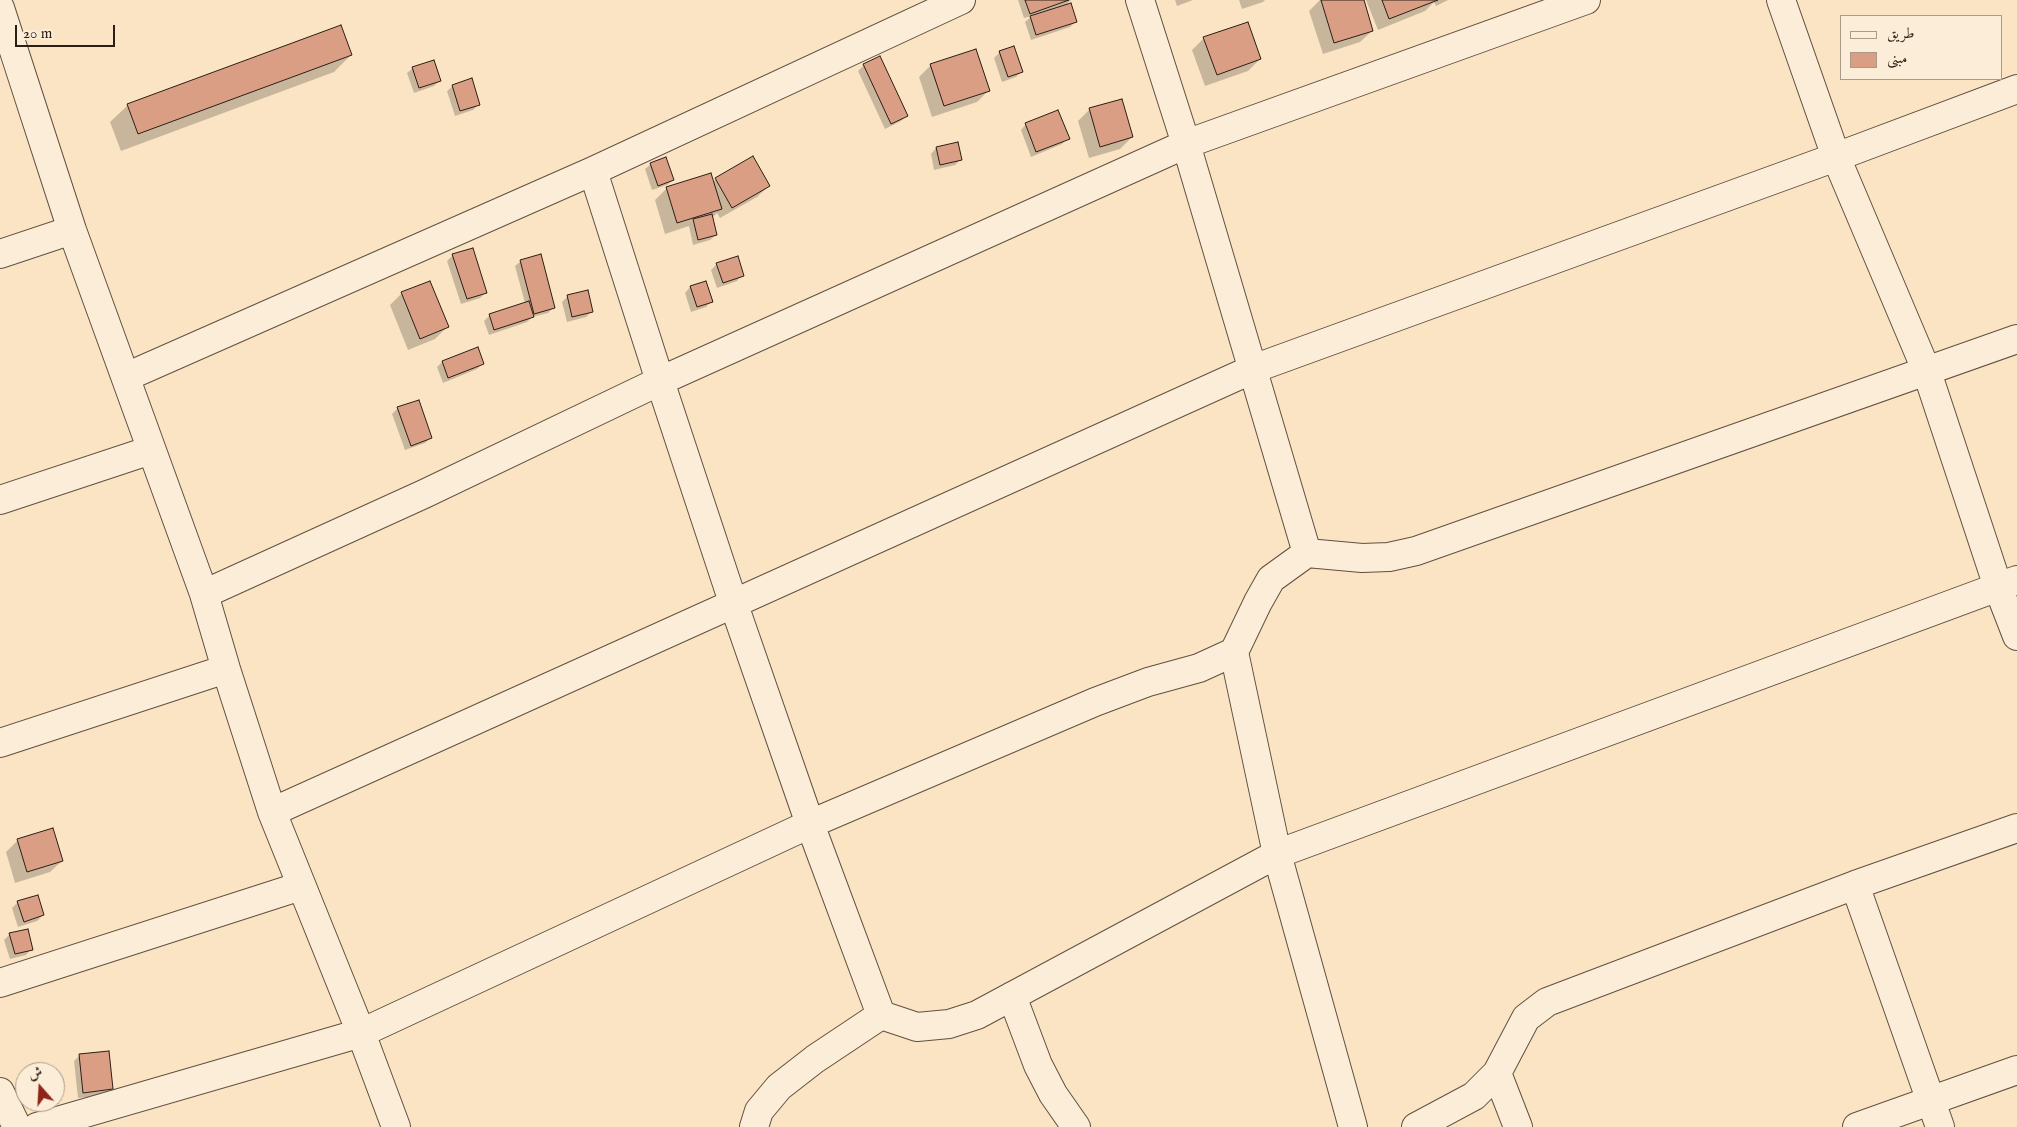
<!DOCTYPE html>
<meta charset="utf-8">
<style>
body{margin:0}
#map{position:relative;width:2017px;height:1127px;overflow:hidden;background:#fbe4c3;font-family:"IM FELL English",Amiri,serif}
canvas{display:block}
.legend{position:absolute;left:1840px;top:15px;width:162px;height:65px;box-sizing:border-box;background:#fcedd8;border:1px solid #a99a8a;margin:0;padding:6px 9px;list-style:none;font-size:15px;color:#2c1e15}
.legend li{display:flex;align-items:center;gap:10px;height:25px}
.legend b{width:25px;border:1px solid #a99a8a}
.north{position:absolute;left:15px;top:1062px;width:50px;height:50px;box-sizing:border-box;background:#fcedd8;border:1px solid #a99a8a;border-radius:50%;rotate:341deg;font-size:14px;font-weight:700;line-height:20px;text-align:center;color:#2c1e15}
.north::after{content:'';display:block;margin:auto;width:18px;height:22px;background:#8f2418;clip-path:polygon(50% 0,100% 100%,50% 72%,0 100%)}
.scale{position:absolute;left:15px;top:25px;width:100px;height:22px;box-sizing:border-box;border:2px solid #2c1e15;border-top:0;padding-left:6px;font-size:15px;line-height:18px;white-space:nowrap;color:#2c1e15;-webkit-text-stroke:4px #fcedd8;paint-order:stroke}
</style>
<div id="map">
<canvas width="2017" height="1127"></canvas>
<ul class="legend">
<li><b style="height:6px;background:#fcedd8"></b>طريق</li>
<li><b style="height:14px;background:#da9e84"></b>مبنى</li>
</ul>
<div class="north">ش</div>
<div class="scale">20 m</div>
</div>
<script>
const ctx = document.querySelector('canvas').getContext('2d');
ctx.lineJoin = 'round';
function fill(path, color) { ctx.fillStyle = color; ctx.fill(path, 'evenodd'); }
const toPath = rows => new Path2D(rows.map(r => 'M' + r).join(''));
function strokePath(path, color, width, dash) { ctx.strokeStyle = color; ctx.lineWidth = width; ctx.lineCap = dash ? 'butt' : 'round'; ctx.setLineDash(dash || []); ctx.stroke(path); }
const shadow = toPath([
 [1018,0,1071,0,1065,6,1075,22,1070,27,1031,40,1025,22,1032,16,1024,18],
 [1175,0,1193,0,1177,6],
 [1239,0,1265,0,1263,2,1242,9],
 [1320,0,1363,0,1372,31,1360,42,1323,54,1309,11],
 [1366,0,1448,0,1436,6,1434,2,1425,11,1378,30],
 [1204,38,1260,59,1248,71,1205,86,1192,50],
 [1000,52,1021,72,1016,77,1002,82,994,58],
 [351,55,334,72,121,151,110,122,128,105],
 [864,65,906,116,901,121,885,129,858,71],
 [931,65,988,91,977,102,932,117,919,77],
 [413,68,439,81,434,86,414,93,407,73],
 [453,86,479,104,473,110,455,116,447,91],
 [1090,109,1132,137,1120,149,1089,158,1078,121],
 [1026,124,1068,138,1062,144,1031,157,1021,130],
 [957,143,960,160,955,165,934,170,931,154,936,148],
 [651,164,673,180,667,185,652,190,645,169],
 [716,179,769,186,757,197,720,218,717,213,712,218,716,235,710,240,693,245,689,226,665,234,655,200,667,188,713,182],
 [453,255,486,292,480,298,461,304,447,261],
 [521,261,554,307,548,313,532,317,527,322,489,335,484,321,490,315,525,303,515,266],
 [717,264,742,275,737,281,717,288,711,270],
 [690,287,711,301,706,307,691,312,685,293],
 [402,293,447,327,435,339,408,350,390,305],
 [568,296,592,311,586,317,567,322,562,302],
 [442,362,483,363,477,369,443,383,437,367],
 [398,408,431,438,425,443,405,450,392,414],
 [18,840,62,861,50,872,15,883,6,852],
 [18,902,43,915,37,921,18,927,12,908],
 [10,934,31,949,26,955,10,959,4,940],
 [80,1055,112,1089,106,1095,78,1098,74,1061]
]);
const building = toPath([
 [1025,0,1069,0,1030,14,1025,0],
 [1321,0,1364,0,1373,31,1334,43,1321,0],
 [1382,0,1438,0,1389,19,1382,0],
 [1071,3,1077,22,1036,35,1030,16,1071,3],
 [1248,22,1261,59,1217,75,1203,37,1248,22],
 [341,25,352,55,138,134,127,104,341,25],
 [1014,46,1023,72,1008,77,999,51,1014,46],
 [976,49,990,91,944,106,930,64,976,49],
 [880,56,908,116,891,124,863,64,880,56],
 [434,60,441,81,419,88,412,67,434,60],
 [472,78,480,105,460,111,452,85,472,78],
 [1122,99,1133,137,1100,147,1089,108,1122,99],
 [1058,110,1070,139,1036,152,1025,123,1058,110],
 [958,142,962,160,940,165,936,147,958,142],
 [753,156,770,186,732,208,715,178,753,156],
 [666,157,674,180,658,186,650,163,666,157],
 [711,173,722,209,677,223,666,187,711,173],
 [712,214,717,235,698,240,693,219,712,214],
 [473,248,487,293,467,299,452,254,473,248],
 [541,254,555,308,534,314,520,260,541,254],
 [738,256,744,276,723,283,716,263,738,256],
 [430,281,449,327,420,339,401,292,430,281],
 [706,281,713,302,697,307,690,286,706,281],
 [588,290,593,312,572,317,567,295,588,290],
 [529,301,534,317,494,330,489,314,529,301],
 [478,347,484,364,448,378,442,361,478,347],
 [419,400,432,438,411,446,397,407,419,400],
 [53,828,63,861,27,872,17,839,53,828],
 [38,895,44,915,24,922,17,901,38,895],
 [28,929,33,950,15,954,9,933,28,929],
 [109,1051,113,1089,83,1093,79,1054,109,1051]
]);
const street = toPath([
 [1140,0,1186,144,1307,553],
 [1781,0,1836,157,1927,372,1998,587,2017,636],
 [0,8,72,230,204,594,226,669,272,812,361,1033,396,1127],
 [593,171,660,381,734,605,810,824,881,1015],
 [0,254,72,230],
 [126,377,593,171,961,0],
 [0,500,151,450],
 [204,594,424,494,660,381,1186,144,1586,0],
 [1234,652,1277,854,1353,1127],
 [0,743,226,669],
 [272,812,1253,369,1836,157,2017,89],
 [1855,885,1940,1127],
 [0,983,301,886],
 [1012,996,1038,1065,1053,1094,1076,1127],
 [881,1015,917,1027,949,1024,977,1015,1277,854,2017,580],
 [1497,1073,1518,1127],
 [0,1092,17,1127],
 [37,1127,361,1033,810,824,1095,702,1148,682,1199,668,1234,652,1258,602,1271,579,1307,553,1362,558,1389,557,1416,551,2017,339],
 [754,1127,759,1111,779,1087,815,1059,881,1015],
 [1416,1127,1474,1096,1497,1073,1526,1018,1547,1002,1855,885,2017,828],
 [1857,1127,2017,1070]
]);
fill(shadow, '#0003');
fill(building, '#da9e84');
strokePath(building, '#2c1e15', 1);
strokePath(street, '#605040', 30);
strokePath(street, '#fcedd8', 28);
</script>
